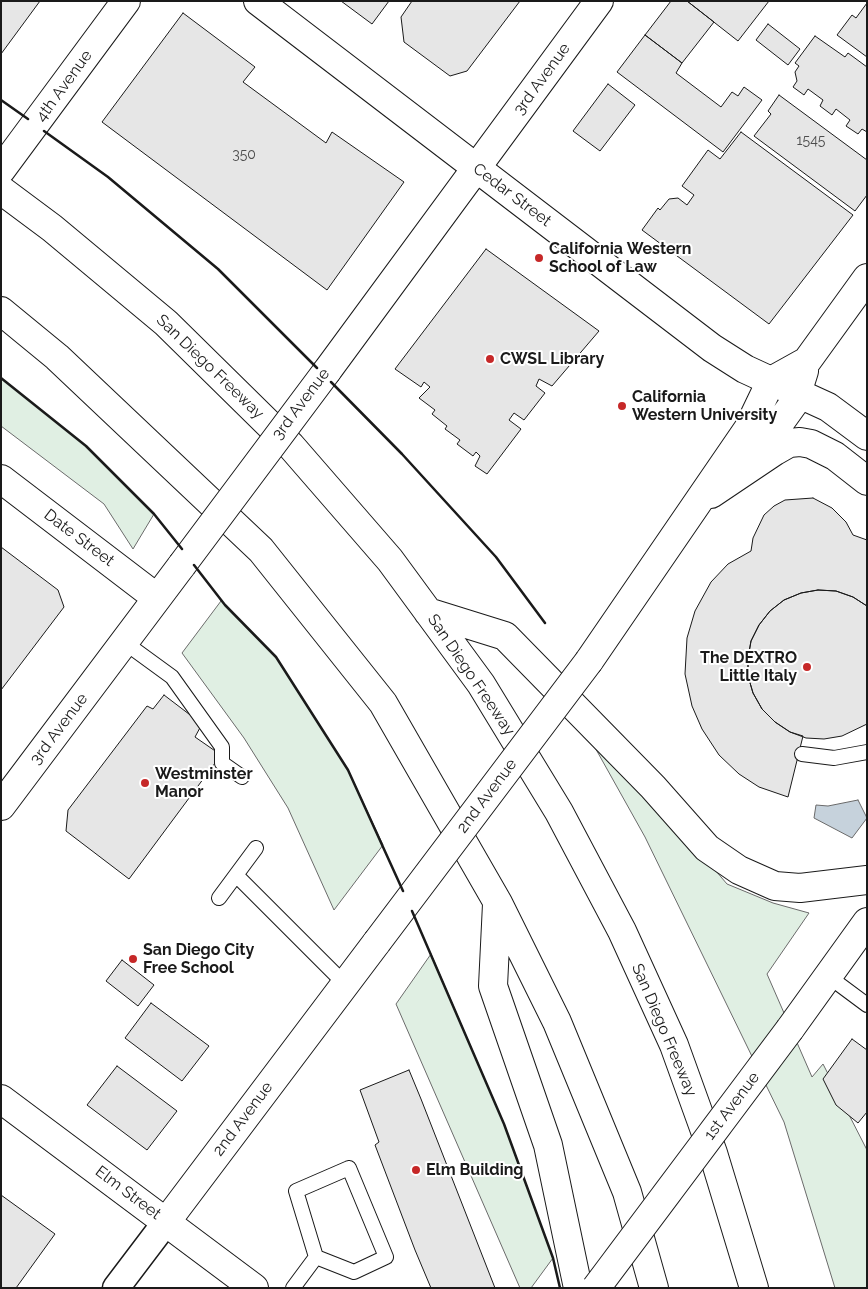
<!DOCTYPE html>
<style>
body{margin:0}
#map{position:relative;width:868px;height:1289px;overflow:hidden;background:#fff;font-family:Raleway,sans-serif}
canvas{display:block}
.frame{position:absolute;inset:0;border:2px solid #1a1a1a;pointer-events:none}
</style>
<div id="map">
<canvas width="868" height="1289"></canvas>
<div class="frame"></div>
</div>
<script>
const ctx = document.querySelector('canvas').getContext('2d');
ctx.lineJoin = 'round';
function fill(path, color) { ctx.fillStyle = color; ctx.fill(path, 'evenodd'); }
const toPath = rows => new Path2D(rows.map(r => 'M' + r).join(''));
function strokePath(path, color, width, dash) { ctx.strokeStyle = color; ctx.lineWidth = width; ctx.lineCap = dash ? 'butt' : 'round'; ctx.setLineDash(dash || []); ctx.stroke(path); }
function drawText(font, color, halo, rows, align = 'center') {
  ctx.font = font + ' Raleway,sans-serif'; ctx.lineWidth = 4; ctx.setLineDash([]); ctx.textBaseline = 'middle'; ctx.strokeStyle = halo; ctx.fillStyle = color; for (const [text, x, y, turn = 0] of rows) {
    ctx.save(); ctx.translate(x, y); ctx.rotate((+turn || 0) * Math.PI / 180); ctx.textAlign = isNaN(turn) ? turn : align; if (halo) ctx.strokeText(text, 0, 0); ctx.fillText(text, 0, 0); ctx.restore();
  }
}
const green = toPath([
 [1,378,86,446,154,514,133,549,104,504,1,426,1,378],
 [221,601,276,657,348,770,383,845,334,910,288,808,244,738,182,653,221,601],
 [601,736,727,884,773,903,809,913,767,974,812,1077,823,1064,867,1150,867,1288,835,1288,784,1122,645,837,593,744,601,736],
 [431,954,504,1124,553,1258,531,1288,520,1288,396,1004,431,954]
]);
const water = toPath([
 [858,800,867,818,852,838,814,818,816,805,828,806,858,800]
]);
const building = toPath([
 [1,1,40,1,1,54,1,1],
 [341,1,389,1,372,24,341,1],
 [412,1,520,1,467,71,450,76,404,42,401,17,412,1],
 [671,1,687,1,714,22,682,63,645,35,671,1],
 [687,1,769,1,738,41,687,1],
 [867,3,867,57,837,35,852,15,856,18,867,3],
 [183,13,255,67,243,82,326,143,332,132,404,182,327,290,102,122,183,13],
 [768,24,800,49,788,65,756,40,768,24],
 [645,35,682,63,676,73,721,107,732,92,738,96,744,87,762,100,723,152,617,72,645,35],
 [815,36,845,57,848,53,867,67,867,132,862,129,858,134,846,126,850,120,836,109,832,115,820,106,823,100,808,89,804,95,793,87,797,81,795,72,799,66,795,63,815,36],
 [608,84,635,105,600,151,573,131,608,84],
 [779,95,867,160,867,195,855,211,754,136,771,114,768,111,779,95],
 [741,132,853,215,769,324,642,230,658,208,660,210,669,199,678,198,687,205,694,195,682,186,708,150,720,159,741,132],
 [486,249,599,331,552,386,539,379,536,386,545,393,524,420,514,413,509,420,521,429,487,474,475,466,480,456,476,452,473,456,457,444,460,440,445,429,447,426,432,414,435,410,419,398,430,387,424,382,421,387,395,369,486,249],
 [813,498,832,508,846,522,853,535,867,540,867,606,853,597,836,591,818,590,801,593,784,600,770,611,759,625,751,641,748,658,748,676,753,693,762,709,775,722,790,732,803,736,788,797,759,787,739,774,719,755,702,729,692,706,685,674,687,638,695,611,711,582,728,564,751,551,753,538,764,515,774,506,785,500,813,498],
 [1,547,58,590,64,607,1,690,1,547],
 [818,590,836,591,853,597,867,606,867,724,842,736,824,739,806,738,790,732,775,722,762,709,753,693,748,676,748,658,751,641,759,625,770,611,784,600,801,593,818,590],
 [164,695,202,724,195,737,221,755,129,879,66,831,68,810,147,706,153,709,164,695],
 [122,960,154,985,138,1006,106,981,122,960],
 [151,1003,209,1046,182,1081,125,1038,151,1003],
 [852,1039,867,1050,867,1112,858,1123,836,1105,823,1079,852,1039],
 [117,1066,177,1111,147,1150,87,1105,117,1066],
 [409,1070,421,1099,495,1288,431,1288,415,1250,375,1145,379,1142,360,1090,409,1070],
 [1,1195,55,1234,16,1288,1,1288,1,1195]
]);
const service = toPath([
 [124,642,172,677,222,747,222,763,242,777],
 [802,754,834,758,867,752],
 [236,875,345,984],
 [219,898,256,848],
 [828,976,867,1005],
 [349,1168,386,1257,354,1272,316,1257,296,1191,349,1168],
 [293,1288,316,1257]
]);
const minor = toPath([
 [116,1288,166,1222]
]);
const tertiary = toPath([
 [327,371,599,1],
 [750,455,771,435,794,403,804,371],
 [1,479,157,598],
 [711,494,775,451,789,443,800,442,811,444,835,456,867,481],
 [589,661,748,429,771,381,807,361,867,278],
 [1,806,182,565],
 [166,1222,377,942]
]);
const secondary = toPath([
 [258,1,712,348,745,369,771,381],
 [1,170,126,1],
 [790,1029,867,922],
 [1,1099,254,1288]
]);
const motorway = toPath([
 [1,190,52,228,166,323,291,446,390,560,481,684,559,812,622,931,674,1045,713,1153,754,1288],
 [1,311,57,357,261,550,383,703,498,903,557,1022,627,1192,654,1288],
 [771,381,828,407,867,436],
 [428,612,505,636,653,787,707,848,739,870,775,886,800,888,867,880],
 [497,904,493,986,548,1145,578,1288]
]);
const tertiaryBridge = toPath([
 [182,565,327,371],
 [377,942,589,661]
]);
const secondaryBridge = toPath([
 [596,1288,790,1029]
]);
const wall = toPath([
 [1,100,28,119],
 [44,131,108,177,218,269,317,368],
 [1,378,86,446,154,514,182,549],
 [331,382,402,454,496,557,545,623],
 [194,565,225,605,276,657,348,770,403,891],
 [412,911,504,1124,553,1258,560,1288]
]);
const markers = [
 [539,258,5,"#c62828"],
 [490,359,5,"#c62828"],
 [622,406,5,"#c62828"],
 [807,667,5,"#c62828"],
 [145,783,5,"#c62828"],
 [133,959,5,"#c62828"],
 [416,1170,5,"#c62828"]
];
const numberNames = [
 ["1545",811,141],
 ["350",244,155]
];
const streetNames = [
 ["3rd Avenue",542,79,-54],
 ["4th Avenue",64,86,-54],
 ["Cedar Street",512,195,37],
 ["San Diego Freeway",210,367,44],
 ["3rd Avenue",301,404,-53],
 ["Date Street",79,538,37],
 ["San Diego Freeway",471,675,56],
 ["3rd Avenue",59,729,-53],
 ["2nd Avenue",487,796,-53],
 ["San Diego Freeway",664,1030,67],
 ["1st Avenue",732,1106,-53],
 ["2nd Avenue",243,1119,-53],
 ["Elm Street",128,1193,37]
];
const poiNames = [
 ["California Western",549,249],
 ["School of Law",549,267],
 ["CWSL Library",500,359],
 ["California",632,397],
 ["Western University",632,415],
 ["The DEXTRO",797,658,"right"],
 ["Little Italy",797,676,"right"],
 ["Westminster",155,774],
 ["Manor",155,792],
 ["San Diego City",143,950],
 ["Free School",143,968],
 ["Elm Building",426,1170]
];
fill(green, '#e0efe3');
strokePath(green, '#6a6a6a', 1);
fill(water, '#c6d2dc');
strokePath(water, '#6a6a6a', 1);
fill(building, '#e6e6e6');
strokePath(building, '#1a1a1a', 1);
strokePath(service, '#1a1a1a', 16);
strokePath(minor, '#1a1a1a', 29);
strokePath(tertiary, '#1a1a1a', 30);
strokePath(secondary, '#1a1a1a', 30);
strokePath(motorway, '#1a1a1a', 30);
strokePath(service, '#fff', 14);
strokePath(minor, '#fff', 26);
strokePath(tertiary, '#fff', 28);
strokePath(secondary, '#fff', 28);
strokePath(motorway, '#fff', 28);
strokePath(tertiaryBridge, '#1a1a1a', 30, []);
strokePath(secondaryBridge, '#1a1a1a', 30, []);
strokePath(tertiaryBridge, '#fff', 28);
strokePath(secondaryBridge, '#fff', 28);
strokePath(wall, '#1a1a1a', 2.5);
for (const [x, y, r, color] of markers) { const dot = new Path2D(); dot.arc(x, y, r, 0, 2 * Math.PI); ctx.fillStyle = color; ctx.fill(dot); strokePath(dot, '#fff', 2); }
drawText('14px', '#4d4d4d', null, numberNames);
drawText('16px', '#1a1a1a', '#fff', streetNames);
drawText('bold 16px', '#1a1a1a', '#fff', poiNames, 'left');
</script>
